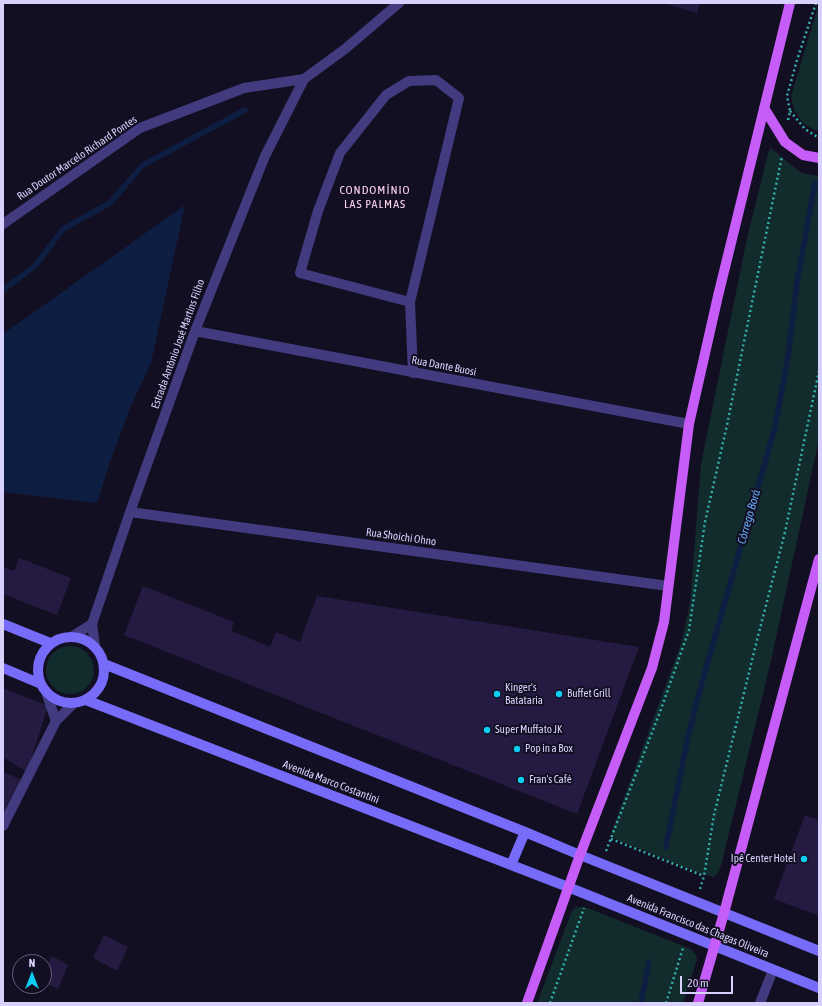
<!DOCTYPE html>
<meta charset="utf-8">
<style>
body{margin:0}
#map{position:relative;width:822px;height:1006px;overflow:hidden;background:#130f22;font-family:"Asap Condensed",sans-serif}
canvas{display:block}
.frame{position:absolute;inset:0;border:4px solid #d9d1fd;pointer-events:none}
.north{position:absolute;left:12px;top:954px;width:40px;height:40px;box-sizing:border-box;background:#130f22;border:1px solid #625d7a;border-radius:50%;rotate:0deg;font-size:11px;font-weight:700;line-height:16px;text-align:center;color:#d9d1fd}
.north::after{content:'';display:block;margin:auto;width:14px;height:18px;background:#0acdf1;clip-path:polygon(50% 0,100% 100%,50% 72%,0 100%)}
.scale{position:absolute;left:680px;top:976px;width:53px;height:18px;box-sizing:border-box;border:2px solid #d9d1fd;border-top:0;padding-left:5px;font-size:12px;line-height:14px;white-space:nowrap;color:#d9d1fd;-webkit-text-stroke:3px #130f22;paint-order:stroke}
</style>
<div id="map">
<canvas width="822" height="1006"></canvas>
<div class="frame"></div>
<div class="north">N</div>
<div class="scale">20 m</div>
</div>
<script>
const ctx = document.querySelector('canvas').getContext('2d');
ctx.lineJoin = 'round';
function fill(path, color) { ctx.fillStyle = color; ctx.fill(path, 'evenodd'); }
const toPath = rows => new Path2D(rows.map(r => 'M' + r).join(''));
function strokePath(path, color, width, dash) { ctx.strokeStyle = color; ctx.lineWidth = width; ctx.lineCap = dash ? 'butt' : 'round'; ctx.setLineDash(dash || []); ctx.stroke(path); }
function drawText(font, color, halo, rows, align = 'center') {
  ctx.font = font + ' "Asap Condensed",sans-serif'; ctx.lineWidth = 4; ctx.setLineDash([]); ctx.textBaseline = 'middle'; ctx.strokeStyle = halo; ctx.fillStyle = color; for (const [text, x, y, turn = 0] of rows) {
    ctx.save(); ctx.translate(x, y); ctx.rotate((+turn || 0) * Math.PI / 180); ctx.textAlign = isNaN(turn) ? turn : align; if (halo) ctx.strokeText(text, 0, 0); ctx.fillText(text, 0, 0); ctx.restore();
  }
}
const green = toPath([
 [819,3,819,132,804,124,794,110,791,96],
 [770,148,776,152,790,164,802,173,819,176,819,439,771,661,721,866,717,874,714,877,709,876,699,873,620,841,614,838,611,833,681,644,690,603,701,464,747,238,767,157],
 '46 670a24 24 0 1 1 48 0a24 24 0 1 1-48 0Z',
 [578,907,583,907,590,909,691,949,696,955,697,959,683,1003,537,1003,571,913,573,909]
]);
const water = toPath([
 [185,205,151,363,130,408,109,465,97,503,3,492,3,334]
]);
const stream = toPath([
 [3,290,35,266,63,229,110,203,143,165,245,110],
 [666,847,688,737,702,682,775,427,788,357,797,282,815,183],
 [641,1003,649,962]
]);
const building = toPath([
 [664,3,700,3,697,13],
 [19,558,71,578,57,615,3,594,3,567,14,571],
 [143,586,234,622,231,631,270,647,276,632,300,642,317,596,639,647,577,814,124,635],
 [3,688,48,706,27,772,3,757],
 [3,772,22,780,3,821],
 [805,815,819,820,819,916,774,899],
 [104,935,128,947,117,971,93,958],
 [52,956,68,965,58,989,44,983,44,973]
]);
const path = toPath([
 [790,111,805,129,819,138],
 [788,120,790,111,787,96,797,60,816,3],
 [611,839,704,876],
 [606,851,660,712,689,630,705,522,727,425,782,156],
 [700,889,704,876,714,815,757,640,785,532,819,371],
 [550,1003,584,908],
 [666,1003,683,948]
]);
const lane = toPath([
 [410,302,300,273,318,211,340,153,386,95,409,81,436,80,459,98,410,302,413,373],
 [760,1003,773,970]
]);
const street = toPath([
 [3,224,140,128,244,88,304,79],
 [195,331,689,424],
 [130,512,668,586],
 [73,636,92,624],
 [95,646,92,624,130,512,195,331,265,156,304,79,345,49,399,3],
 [46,692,56,721],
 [3,826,56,721,74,703]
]);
const secondary = toPath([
 [3,624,50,643],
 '38 670a33 33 0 1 1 66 0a33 33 0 1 1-66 0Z',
 [104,664,525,832,580,855,819,951],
 [3,668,41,684],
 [86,700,568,887,819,988],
 [511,865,525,832]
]);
const primary = toPath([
 [764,108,785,142,803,155,819,158],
 [527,1003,580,855,652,668,664,622,689,424,718,296,790,3],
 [698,1003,724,913,819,559]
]);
const markers = [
 [497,694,4,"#0acdf1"],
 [559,694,4,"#0acdf1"],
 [487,730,4,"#0acdf1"],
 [517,749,4,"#0acdf1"],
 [521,780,4,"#0acdf1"],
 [804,859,4,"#0acdf1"]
];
const streetNames = [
 ["Rua Doutor Marcelo Richard Pontes",77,158,-34],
 ["Estrada Antônio José Martins Filho",178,344,-70],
 ["Rua Dante Buosi",444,366,11],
 ["Rua Shoichi Ohno",401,537,8],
 ["Avenida Marco Costantini",331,782,21],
 ["Avenida Francisco das Chagas Oliveira",698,926,22]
];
const poiNames = [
 ["Kinger's",505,688],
 ["Batataria",505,701],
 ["Buffet Grill",567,694],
 ["Super Muffato JK",495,730],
 ["Pop in a Box",525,749],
 ["Fran's Café",529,780],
 ["Ipê Center Hotel",796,859,"right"]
];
const neighbourhoodNames = [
 ["CONDOMÍNIO",375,190],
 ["LAS PALMAS",375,204]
];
const waterNames = [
 ["Córrego Borá",749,517,-74]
];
fill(green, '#122b2c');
fill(water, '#0e1e42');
strokePath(stream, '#0e1e42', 5.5);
fill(building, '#251b42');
strokePath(path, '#33afae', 2.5, [2, 3]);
strokePath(lane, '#423b7f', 10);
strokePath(street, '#423b7f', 10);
strokePath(secondary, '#776cf9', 10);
strokePath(primary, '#c75df8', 10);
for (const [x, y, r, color] of markers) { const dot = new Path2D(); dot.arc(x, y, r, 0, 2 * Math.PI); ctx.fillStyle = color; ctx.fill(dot); strokePath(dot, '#130f22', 1.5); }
drawText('11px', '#d9d1fd', '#130f22', streetNames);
drawText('11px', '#d9d1fd', '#130f22', poiNames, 'left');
ctx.letterSpacing = '1px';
drawText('12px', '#fdd3ec', '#130f22', neighbourhoodNames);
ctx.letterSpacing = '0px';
drawText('italic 12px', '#64acf9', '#130f22', waterNames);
</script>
